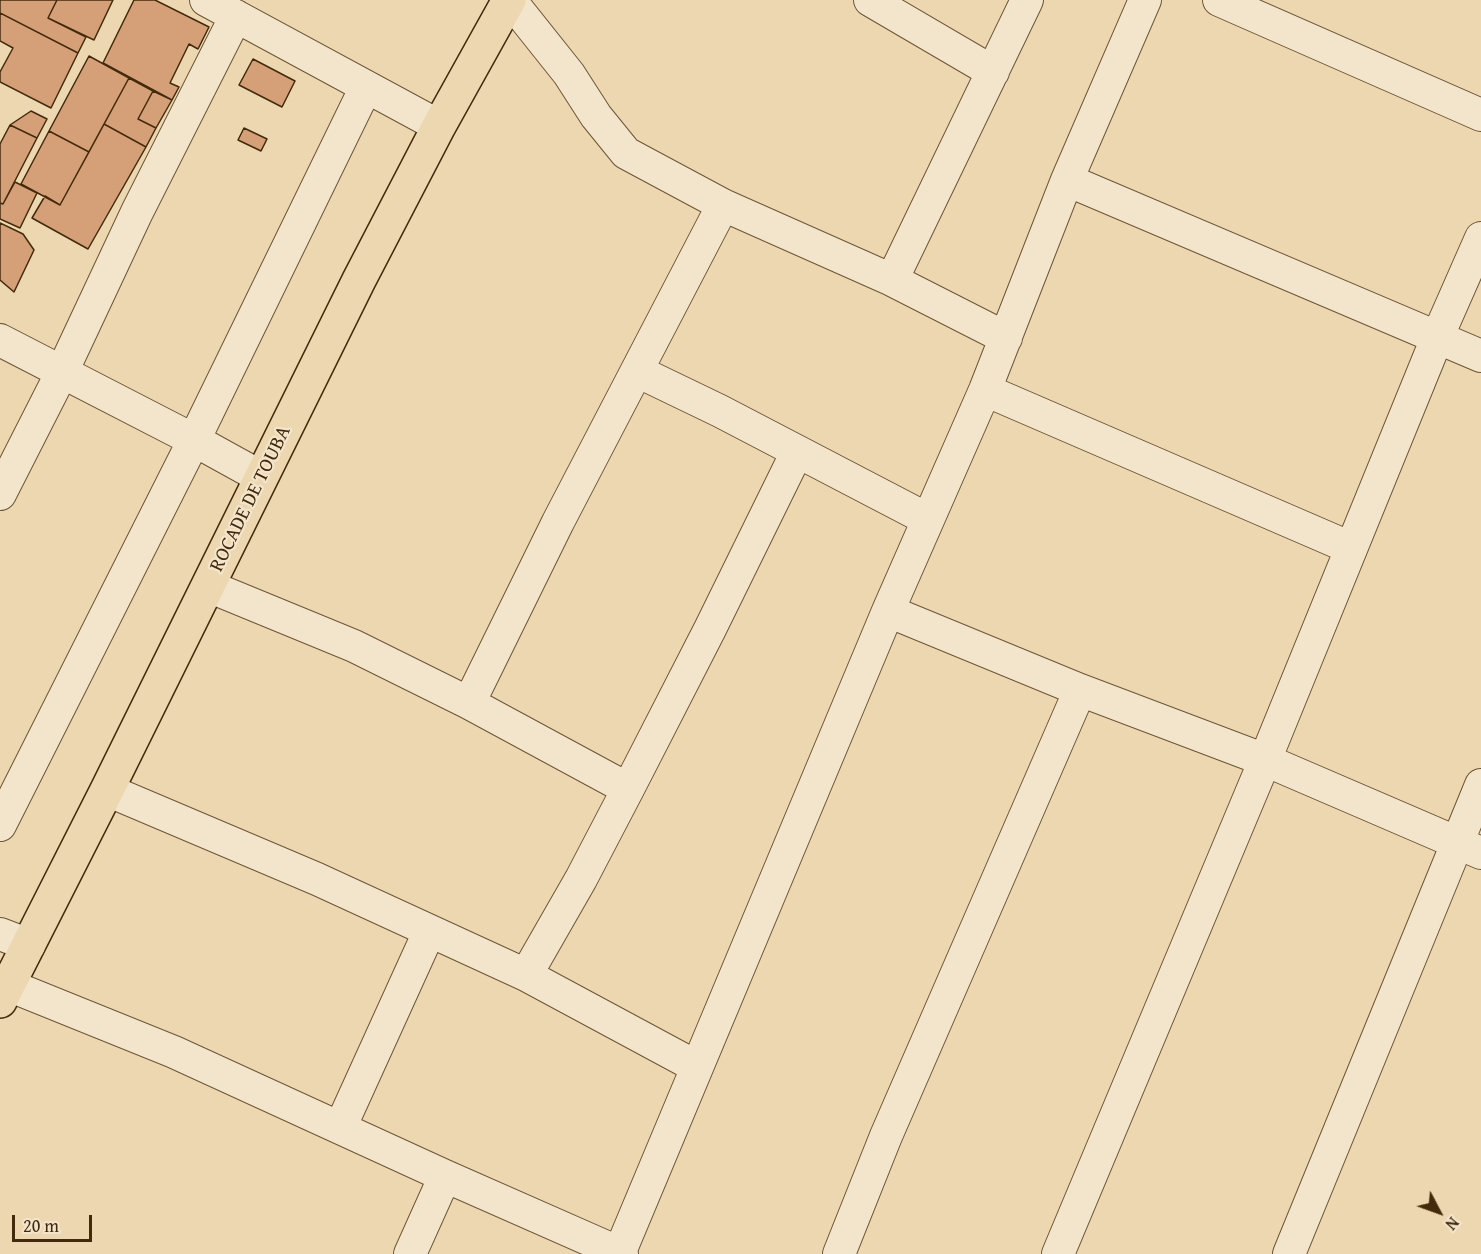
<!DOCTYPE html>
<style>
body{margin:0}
#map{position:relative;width:1481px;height:1254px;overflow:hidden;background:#ecd7b0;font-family:"Gentium Book Plus",serif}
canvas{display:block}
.north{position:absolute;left:1409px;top:1182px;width:60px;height:60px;-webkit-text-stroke:4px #f3e5cc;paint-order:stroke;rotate:131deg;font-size:16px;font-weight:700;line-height:24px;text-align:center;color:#432a0c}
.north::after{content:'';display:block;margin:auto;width:21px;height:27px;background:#432a0c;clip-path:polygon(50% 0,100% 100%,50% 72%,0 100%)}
.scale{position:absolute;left:12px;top:1215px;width:80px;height:27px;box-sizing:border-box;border:3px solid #432a0c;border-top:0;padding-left:8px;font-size:18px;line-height:21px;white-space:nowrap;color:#432a0c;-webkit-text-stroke:4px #f3e5cc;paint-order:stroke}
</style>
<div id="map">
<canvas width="1481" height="1254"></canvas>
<div class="north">N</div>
<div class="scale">20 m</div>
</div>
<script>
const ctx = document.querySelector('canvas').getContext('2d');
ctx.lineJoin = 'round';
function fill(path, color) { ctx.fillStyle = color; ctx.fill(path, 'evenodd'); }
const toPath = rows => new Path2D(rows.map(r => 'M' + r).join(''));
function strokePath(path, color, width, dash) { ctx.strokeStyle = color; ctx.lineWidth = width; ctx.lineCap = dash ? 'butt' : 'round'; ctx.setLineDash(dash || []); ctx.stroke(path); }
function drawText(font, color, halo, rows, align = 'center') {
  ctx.font = font + ' "Gentium Book Plus",serif'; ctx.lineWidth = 4.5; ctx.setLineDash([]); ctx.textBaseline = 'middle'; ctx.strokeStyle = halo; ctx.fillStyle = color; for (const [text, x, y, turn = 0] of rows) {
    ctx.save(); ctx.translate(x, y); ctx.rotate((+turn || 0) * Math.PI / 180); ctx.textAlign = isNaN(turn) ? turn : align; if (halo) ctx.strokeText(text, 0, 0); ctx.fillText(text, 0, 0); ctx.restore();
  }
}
const building = toPath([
 [0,0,57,0,48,18,86,37,78,53,0,13,0,0],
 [57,0,113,0,94,40,48,18,57,0],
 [134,0,155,0,209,27,198,49,189,44,170,83,179,87,172,100,103,63,134,0],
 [0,13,78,53,51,108,0,82,0,72,13,48,0,41,0,13],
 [89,56,129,78,89,152,49,131,89,56],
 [253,59,295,81,282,107,239,85,253,59],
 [129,78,153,91,138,119,156,128,146,147,104,124,129,78],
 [153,91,172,100,156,128,138,119,153,91],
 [31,111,47,119,37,138,10,125,31,111],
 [104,124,146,147,88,249,32,218,45,196,60,205,104,124],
 [10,125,37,138,3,204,0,203,0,144,10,125],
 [244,128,267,139,261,151,238,140,244,128],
 [49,131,89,152,60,205,21,184,49,131],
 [15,182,37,193,20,228,0,219,0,203,3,204,15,182],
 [0,223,23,234,34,250,14,292,0,280,0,223]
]);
const minor = toPath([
 [206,0,439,126],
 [510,0,569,74,596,116,626,153,723,205,892,280,1006,338],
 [870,0,993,72],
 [1219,0,1481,115],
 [1067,180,1481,356],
 [892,280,1027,0],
 [0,340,194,440,261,477],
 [637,371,720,411,927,519],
 [985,390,1351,548],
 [0,494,62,372,137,212,236,16],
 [208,586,354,646,469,703,628,789],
 [888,611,1080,690,1265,760,1481,853],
 [469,703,558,522,723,205],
 [107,790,317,879,526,975,697,1067],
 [0,825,194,440,366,87],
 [0,934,29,945],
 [526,975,581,879,628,789,710,629,797,452],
 [8,985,174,1052,445,1176,622,1254],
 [340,1128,429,932],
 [410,1254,445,1176],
 [619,1254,888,611,985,390,1067,180,1145,0],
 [839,1254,886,1136,1080,690],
 [1058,1254,1265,760,1437,338,1481,238],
 [1289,1254,1481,785]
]);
const major = toPath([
 [0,1001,107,790,359,280,439,126,509,0]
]);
const streetNames = [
 ["ROCADE DE TOUBA",251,499,-64]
];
fill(building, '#d5a078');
strokePath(building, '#432a0c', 1.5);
strokePath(minor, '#6d5535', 34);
strokePath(major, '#432a0c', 36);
strokePath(minor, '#f3e5cc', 32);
strokePath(major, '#ecd7b0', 33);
drawText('20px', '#432a0c', '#f3e5cc', streetNames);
</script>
